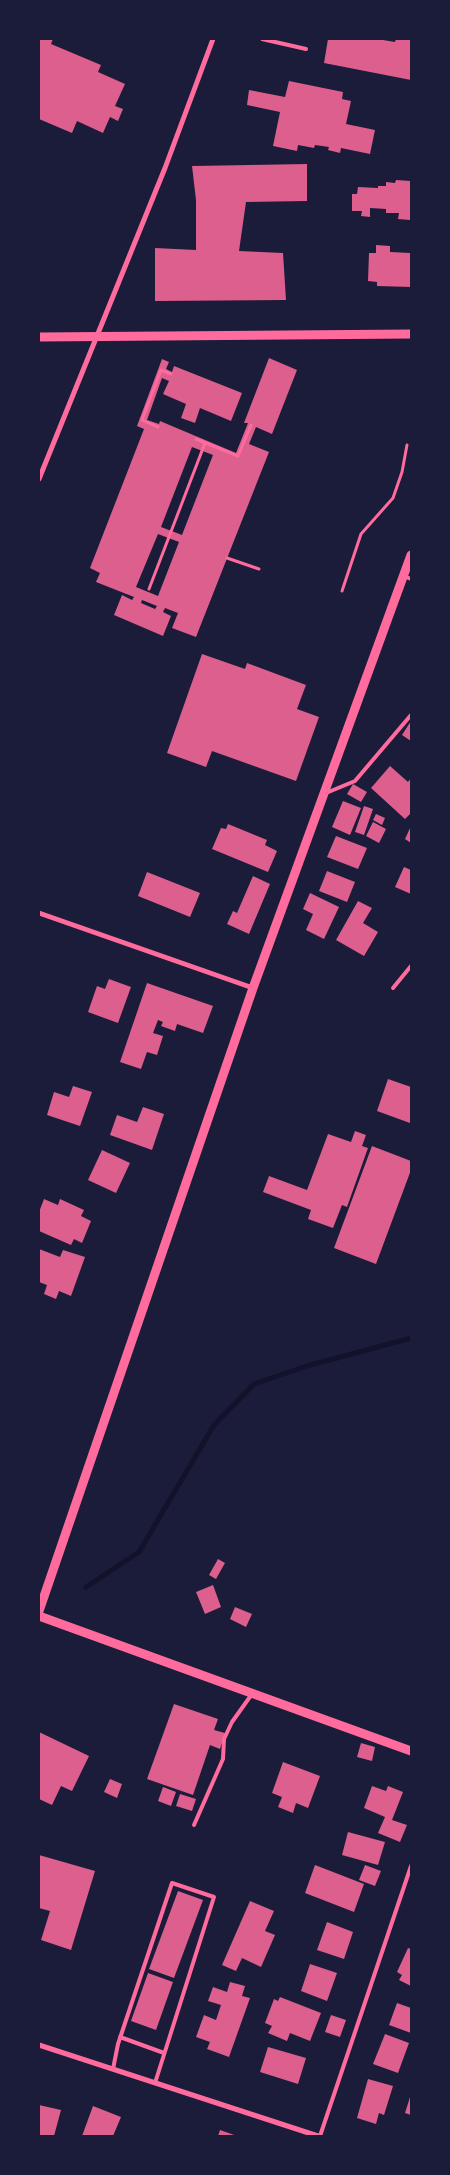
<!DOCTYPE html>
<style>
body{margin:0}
#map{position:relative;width:450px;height:2175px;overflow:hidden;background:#1b1b3a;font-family:Figtree,sans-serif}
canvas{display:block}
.frame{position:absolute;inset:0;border:40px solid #1b1b3a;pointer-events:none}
</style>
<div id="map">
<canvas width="450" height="2175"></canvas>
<div class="frame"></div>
</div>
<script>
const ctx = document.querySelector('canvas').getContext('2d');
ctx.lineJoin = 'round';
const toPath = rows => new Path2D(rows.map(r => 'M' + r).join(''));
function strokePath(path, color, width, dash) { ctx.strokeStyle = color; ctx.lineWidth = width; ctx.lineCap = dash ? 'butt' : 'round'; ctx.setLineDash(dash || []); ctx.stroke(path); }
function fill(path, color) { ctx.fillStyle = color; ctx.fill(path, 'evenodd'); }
const stream = toPath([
 [86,1587,139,1552,214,1425,254,1384,307,1366,411,1338]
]);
const building = toPath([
 [39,39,53,39,51,44,101,65,98,72,125,84,115,106,123,109,118,121,110,117,103,133,77,121,72,133,39,119],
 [328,39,377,39,395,42,396,39,411,39,411,80,324,63],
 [289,81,343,92,342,99,351,101,346,124,375,130,370,154,341,148,340,153,328,150,329,147,315,145,314,148,298,145,297,151,273,146,280,112,247,105,249,90,285,97],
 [307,164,307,201,246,202,239,251,283,253,286,300,155,301,155,248,196,250,196,200,192,166],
 [396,180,411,181,410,220,398,219,399,213,386,213,386,209,370,208,370,217,361,216,362,211,352,211,352,194,357,194,358,187,378,188,378,186,386,186,386,182,395,183],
 [376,245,390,246,390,252,411,253,411,287,377,286,377,282,368,281,369,253,376,253],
 [269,358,297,370,272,434,256,427,249,444,269,452,196,637,172,628,178,613,165,608,163,612,171,616,163,636,114,615,122,595,132,600,134,597,96,582,100,573,90,568,144,429,137,426,162,359,169,362,166,369,172,372,174,366,242,393,231,421,200,408,195,423,181,418,186,404,163,394,169,381,162,378,147,420,159,424,160,421,236,453,248,423,244,423],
 [192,447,213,455,182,535,161,527],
 [158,534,179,542,158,596,136,587],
 [142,600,157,606,155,609,141,603],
 [202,654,245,669,247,663,306,685,297,709,319,717,296,781,212,751,206,767,167,753],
 [411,721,411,741,402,735],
 [390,766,408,782,411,778,411,813,405,819,371,788],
 [353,784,367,792,361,802,347,794],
 [343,801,361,808,350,835,332,827],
 [364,806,373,809,364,835,355,832],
 [376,814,385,818,382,825,373,820],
 [373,822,386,829,379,843,366,836],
 [228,824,267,840,265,845,277,851,268,872,212,849,221,828,226,829],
 [411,826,411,843,405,839],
 [336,836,367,848,358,869,327,857],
 [404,867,411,870,411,894,395,887],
 [327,871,355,882,347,902,319,891],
 [147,872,200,893,190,917,138,896],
 [253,876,270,884,249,934,227,924,233,911,237,913],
 [310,893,339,907,324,939,306,930,313,914,303,909],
 [358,901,372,908,363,923,378,932,364,956,336,940],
 [109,979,131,987,118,1023,88,1012,97,986,105,989],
 [147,983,213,1006,203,1033,177,1024,175,1031,161,1026,163,1022,158,1020,153,1033,163,1036,157,1055,147,1052,141,1069,120,1062],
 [388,1079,411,1087,410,1123,377,1111],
 [73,1086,92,1092,80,1126,47,1115,54,1092,69,1097],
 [143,1107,164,1114,152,1150,110,1135,117,1115,137,1122],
 [355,1131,366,1135,362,1146,368,1148,347,1207,342,1205,333,1228,308,1219,311,1210,263,1192,269,1176,307,1190,328,1134,351,1142],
 [372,1146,411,1161,411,1170,376,1264,334,1248],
 [102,1150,130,1163,116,1193,88,1180],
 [44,1199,58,1205,60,1199,84,1210,81,1216,91,1221,82,1243,74,1239,71,1245,39,1231,39,1212],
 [39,1249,60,1257,63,1250,85,1257,71,1296,59,1291,56,1299,44,1294,47,1285,39,1282],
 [218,1559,225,1563,216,1579,209,1575],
 [213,1585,221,1607,205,1614,196,1592],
 [235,1607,252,1614,246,1627,230,1619],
 [174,1704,218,1719,214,1730,225,1733,220,1749,210,1745,193,1795,147,1779],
 [39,1732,89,1756,72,1791,61,1786,52,1805,39,1799],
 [361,1743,375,1747,372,1761,357,1757],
 [283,1762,320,1776,308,1808,296,1803,293,1813,278,1807,282,1797,272,1793],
 [110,1779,122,1784,117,1798,104,1792],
 [372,1786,386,1791,388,1786,403,1792,392,1820,407,1825,400,1842,378,1833,385,1817,364,1808],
 [163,1787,176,1792,171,1806,158,1801],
 [180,1794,196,1799,192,1811,176,1806],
 [348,1832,385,1842,378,1865,342,1855],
 [39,1855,95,1871,71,1950,41,1940,50,1911,39,1908],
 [315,1865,364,1884,354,1912,305,1893],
 [365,1865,381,1871,375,1886,359,1880],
 [178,1891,203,1900,174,1978,149,1969],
 [250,1901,274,1911,265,1931,275,1935,261,1967,242,1958,236,1971,222,1965],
 [327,1922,353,1932,344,1959,317,1950],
 [408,1948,411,1949,411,1986,399,1980,402,1975,397,1972],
 [310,1964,337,1973,327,2001,301,1991],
 [148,1973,173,1982,156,2030,131,2021],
 [230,1982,245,1986,242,1996,250,1998,229,2057,207,2049,210,2042,196,2037,204,2015,216,2020,221,2005,208,2001,213,1987,227,1992],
 [280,1997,321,2013,310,2041,290,2033,287,2041,268,2033,272,2026,265,2023,274,1999,278,2001],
 [397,2003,411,2008,411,2033,389,2025],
 [331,2015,346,2020,340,2037,325,2032],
 [385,2034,409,2043,398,2073,373,2064],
 [268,2047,306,2058,298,2084,260,2072],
 [368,2079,393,2086,384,2115,379,2113,376,2124,357,2118],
 [411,2094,411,2115,405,2113],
 [39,2105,61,2110,54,2136,39,2136],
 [93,2106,121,2117,113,2136,82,2136],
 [220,2130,237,2136,218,2136]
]);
const path = toPath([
 [158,427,142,420,161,370,171,374],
 [196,439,238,456,251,425],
 [227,558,259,569],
 [149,589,205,443],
 [342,591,361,534,393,498,402,472,407,445]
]);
const service = toPath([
 [262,39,306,49],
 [404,576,411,579],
 [326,793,355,781,411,715],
 [393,988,411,966],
 [194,1825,223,1759,224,1739,232,1722,252,1694],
 [120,2037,164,2053],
 [113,2069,118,2044,172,1883,214,1897,155,2083],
 [320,2136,411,1866]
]);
const minor = toPath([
 [39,479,165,168,213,39],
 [39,913,253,988],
 [39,2045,318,2136]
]);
const tertiary = toPath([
 [39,337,411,334],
 [39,1611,253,988,411,555],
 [39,1616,411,1751]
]);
strokePath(stream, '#12122b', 5);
fill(building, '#dd5f8e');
strokePath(path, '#ff6b9d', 3);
strokePath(service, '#ff6b9d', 4);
strokePath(minor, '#ff6b9d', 5);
strokePath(tertiary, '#ff6b9d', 9);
</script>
